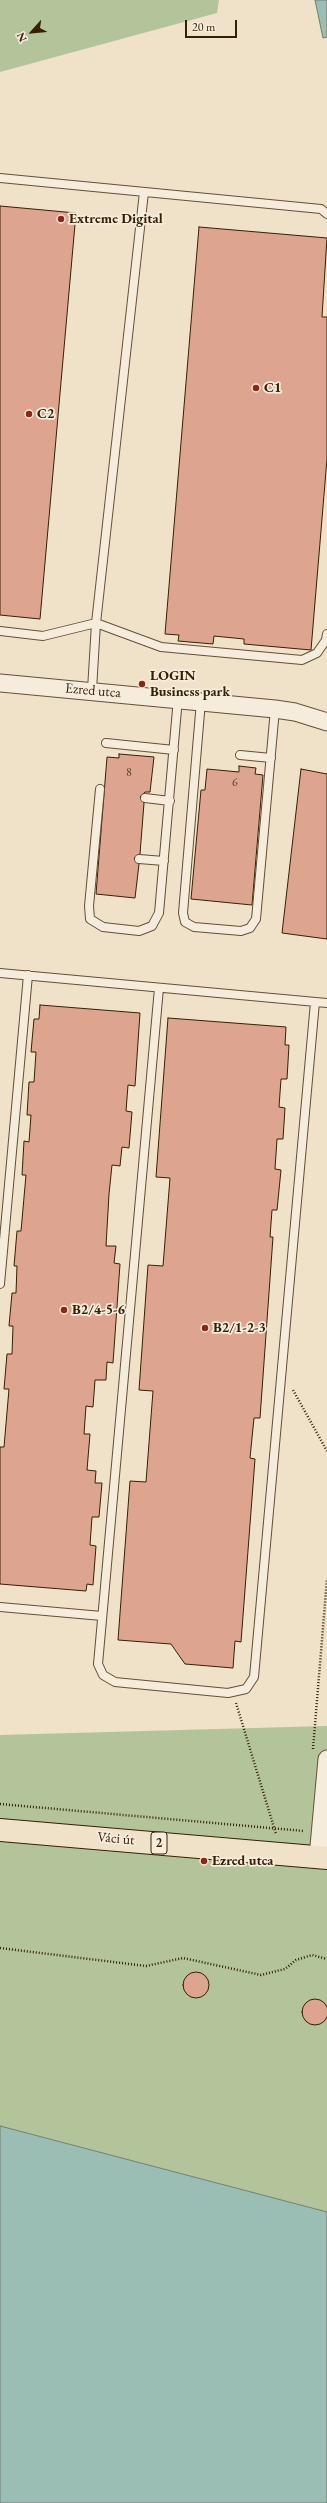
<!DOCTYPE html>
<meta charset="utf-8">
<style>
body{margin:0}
#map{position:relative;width:327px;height:2503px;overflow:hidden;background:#f0e1c9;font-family:"EB Garamond",serif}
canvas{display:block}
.north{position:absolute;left:12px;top:12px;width:40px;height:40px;-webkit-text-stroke:3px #f5ecdc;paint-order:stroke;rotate:243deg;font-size:11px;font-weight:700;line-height:16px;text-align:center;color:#362004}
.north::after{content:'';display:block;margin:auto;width:14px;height:18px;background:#362004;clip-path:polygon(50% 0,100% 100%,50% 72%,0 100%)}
.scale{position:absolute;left:185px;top:20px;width:52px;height:18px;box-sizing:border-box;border:2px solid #362004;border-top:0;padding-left:5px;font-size:12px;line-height:14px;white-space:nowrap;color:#362004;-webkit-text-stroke:3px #f5ecdc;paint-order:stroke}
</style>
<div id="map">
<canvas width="327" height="2503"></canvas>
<div class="north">N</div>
<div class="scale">20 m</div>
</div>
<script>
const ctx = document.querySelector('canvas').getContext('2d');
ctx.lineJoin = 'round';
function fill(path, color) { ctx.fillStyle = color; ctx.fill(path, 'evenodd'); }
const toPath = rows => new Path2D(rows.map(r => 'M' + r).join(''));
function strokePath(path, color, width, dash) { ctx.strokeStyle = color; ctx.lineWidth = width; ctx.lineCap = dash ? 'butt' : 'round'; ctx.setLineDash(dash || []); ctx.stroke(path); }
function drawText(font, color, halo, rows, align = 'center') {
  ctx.font = font + ' "EB Garamond",serif'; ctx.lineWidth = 3.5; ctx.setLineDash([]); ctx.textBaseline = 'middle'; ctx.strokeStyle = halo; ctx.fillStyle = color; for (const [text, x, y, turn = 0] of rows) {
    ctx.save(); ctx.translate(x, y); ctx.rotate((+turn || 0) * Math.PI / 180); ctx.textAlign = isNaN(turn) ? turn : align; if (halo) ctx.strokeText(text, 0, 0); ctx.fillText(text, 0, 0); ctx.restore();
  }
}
const green = toPath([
 [0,0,219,0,217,13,0,72],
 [327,1726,327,2212,0,2126,0,1735]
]);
const water = toPath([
 [315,0,327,0,327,37,323,38,315,0],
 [0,2126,327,2212,327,2503,0,2503,0,2126]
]);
const building = toPath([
 [0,206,76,213,40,619,0,615,0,206],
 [199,227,327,238,322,317,327,317,327,459,311,650,244,644,244,639,214,636,213,644,178,641,179,635,165,634,199,227],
 [119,754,154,757,150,792,145,792,140,797,144,803,140,854,134,858,139,864,135,898,96,894,107,757,119,758,119,754],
 [239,766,256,768,255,774,263,775,252,905,191,899,201,790,205,790,207,769,239,772,239,766],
 [301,769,327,774,327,939,282,933,301,769],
 [40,1005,140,1013,135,1086,128,1085,126,1111,132,1112,129,1148,122,1147,120,1166,112,1165,109,1194,106,1246,116,1246,114,1263,120,1264,113,1363,107,1362,106,1380,95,1380,93,1407,86,1406,84,1434,90,1434,87,1470,96,1471,95,1483,102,1483,99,1517,92,1517,90,1545,96,1546,93,1585,87,1584,86,1591,0,1584,0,1447,4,1447,9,1389,4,1389,7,1354,12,1354,13,1326,9,1326,12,1293,16,1293,17,1266,14,1266,17,1231,21,1231,26,1175,22,1175,24,1141,29,1142,31,1115,27,1115,29,1082,34,1082,36,1052,31,1052,34,1019,39,1019,40,1005],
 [168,1018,286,1027,285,1045,289,1045,287,1079,281,1079,279,1107,285,1108,283,1139,277,1139,275,1169,281,1170,277,1210,272,1210,270,1237,273,1237,260,1418,254,1418,250,1458,255,1459,241,1642,235,1641,233,1668,185,1664,171,1644,118,1640,130,1481,146,1482,153,1391,139,1390,148,1265,163,1266,170,1178,156,1177,168,1018],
 '183 1985a13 13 0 1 1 26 0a13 13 0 1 1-26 0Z',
 '302 2012a13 13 0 1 1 26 0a13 13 0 1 1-26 0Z'
]);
const path = toPath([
 [293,1390,327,1451],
 [236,1703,276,1834],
 [313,1749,327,1579],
 [0,1804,304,1831],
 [0,1948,146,1966,183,1958,261,1975,285,1969,296,1960,312,1955,327,1959]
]);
const service = toPath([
 [0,178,321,209,327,214],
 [0,631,43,636,96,623,161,647,302,660,317,653,326,640,327,634],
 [92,690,96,623,144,192],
 [201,701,183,913,185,922,194,927,241,931,250,928,256,919,275,709],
 [106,743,174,750],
 [240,755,271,758],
 [100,789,89,906,90,919,103,927,139,931,152,926,159,913,178,698],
 [145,798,170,801],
 [139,859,164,861],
 [0,973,327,1003],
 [159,988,98,1664,103,1675,115,1682,125,1683,228,1693,246,1689,254,1677,315,1002],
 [0,1284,28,975],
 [0,1607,102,1616]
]);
const minor = toPath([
 [0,683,275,709,295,712,327,722],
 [318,1857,327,1759]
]);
const primary = toPath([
 [0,1830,327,1858]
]);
const markers = [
 [61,219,4,"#8f2418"],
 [256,388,4,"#8f2418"],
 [29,414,4,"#8f2418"],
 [142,684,4,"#8f2418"],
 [64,1310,4,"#8f2418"],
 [205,1328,4,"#8f2418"],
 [204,1861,4,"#8f2418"]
];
const numberNames = [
 ["8",129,773],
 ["6",235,783]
];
const shields = [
 [159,1843,16]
];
const shieldNames = [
 ["2",159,1843]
];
const poiNames = [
 ["Extreme Digital",69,219],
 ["C1",264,388],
 ["C2",37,414],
 ["LOGIN",150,676],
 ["Business park",150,692],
 ["B2/4-5-6",72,1310],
 ["B2/1-2-3",213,1328],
 ["Ezred utca",212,1861]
];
const streetNames = [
 ["Ezred utca",93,691,5],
 ["Váci út",116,1839,5]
];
fill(green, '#b3c49b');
fill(water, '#9abeb4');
strokePath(water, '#727f6e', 1);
fill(building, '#dda58f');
strokePath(building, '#362004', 1);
strokePath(service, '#645035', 10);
strokePath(minor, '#645035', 19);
strokePath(primary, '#362004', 24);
strokePath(path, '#362004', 2.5, [1, 2]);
strokePath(service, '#f5ecdc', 8);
strokePath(minor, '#f5ecdc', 17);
strokePath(primary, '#f0e1c9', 22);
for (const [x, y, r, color] of markers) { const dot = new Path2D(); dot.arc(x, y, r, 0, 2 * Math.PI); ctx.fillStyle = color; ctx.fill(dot); strokePath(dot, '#f5ecdc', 1.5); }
drawText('12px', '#604127', null, numberNames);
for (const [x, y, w] of shields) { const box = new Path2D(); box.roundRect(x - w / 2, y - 11, w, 22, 3); ctx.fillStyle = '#f5ecdc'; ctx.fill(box); strokePath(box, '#362004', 1); }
drawText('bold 13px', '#362004', null, shieldNames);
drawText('bold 14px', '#362004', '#f5ecdc', poiNames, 'left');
drawText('14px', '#362004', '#f5ecdc', streetNames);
</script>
